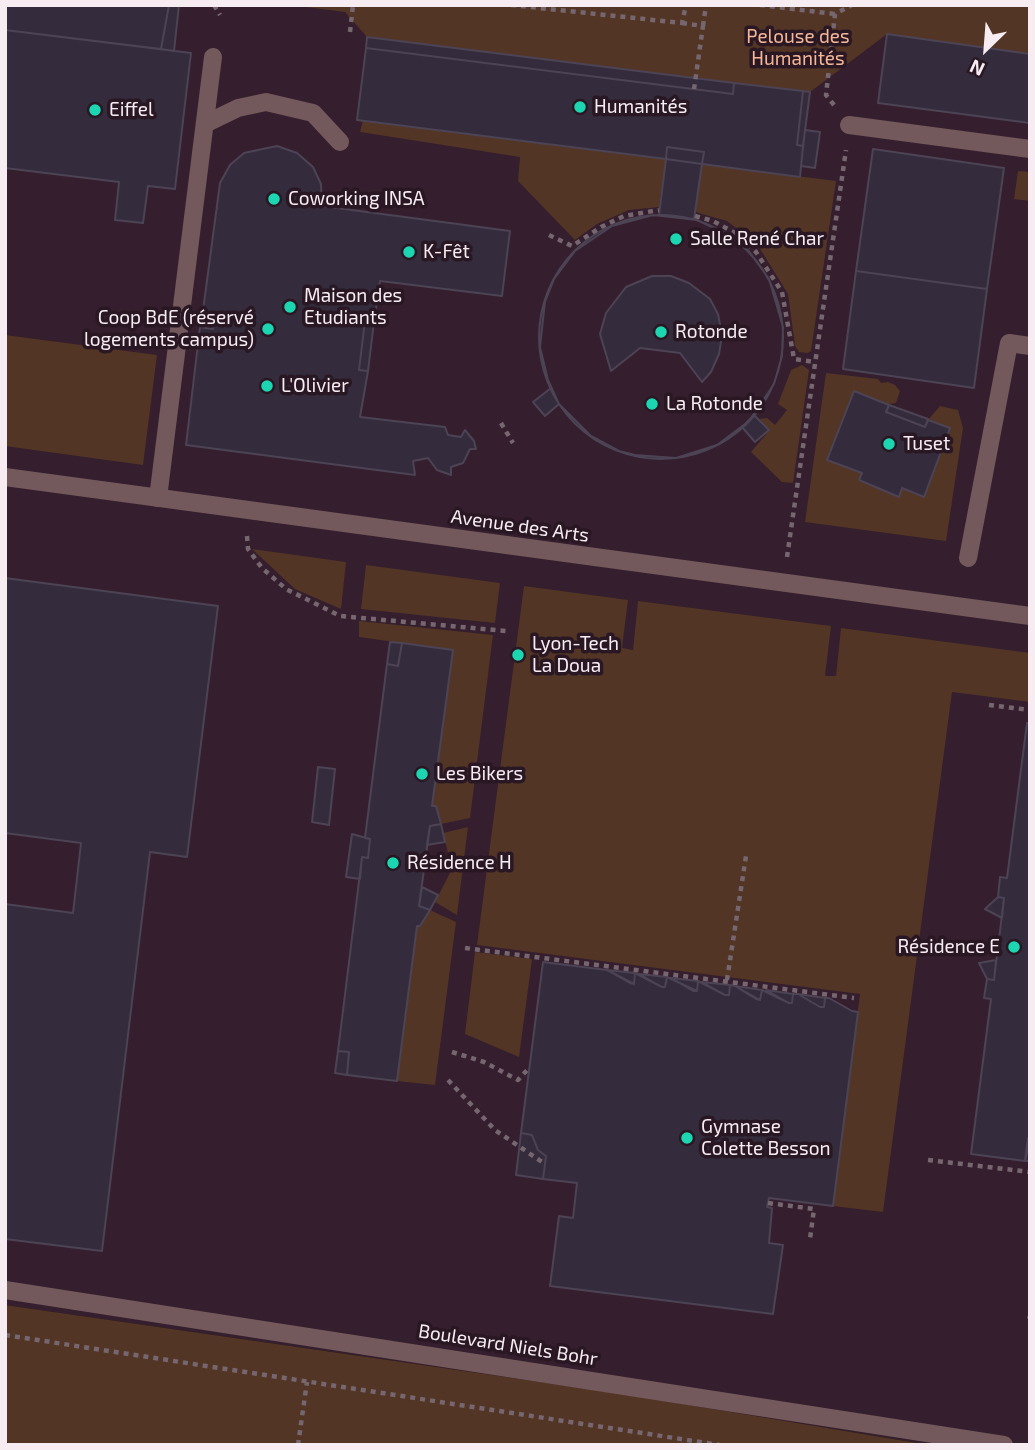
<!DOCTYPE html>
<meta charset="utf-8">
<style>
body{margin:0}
#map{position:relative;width:1035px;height:1450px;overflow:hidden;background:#291823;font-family:"Exo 2",sans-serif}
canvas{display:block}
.frame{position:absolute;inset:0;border:7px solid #f8ecf3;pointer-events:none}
.north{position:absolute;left:951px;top:14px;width:70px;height:70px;-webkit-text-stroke:5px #291823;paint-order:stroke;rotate:205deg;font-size:19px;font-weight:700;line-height:28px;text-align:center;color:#f8ecf3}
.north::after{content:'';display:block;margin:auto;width:24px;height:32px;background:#f8ecf3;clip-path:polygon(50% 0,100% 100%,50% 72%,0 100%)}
</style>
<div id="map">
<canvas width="1035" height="1450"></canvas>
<div class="frame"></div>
<div class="north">N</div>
</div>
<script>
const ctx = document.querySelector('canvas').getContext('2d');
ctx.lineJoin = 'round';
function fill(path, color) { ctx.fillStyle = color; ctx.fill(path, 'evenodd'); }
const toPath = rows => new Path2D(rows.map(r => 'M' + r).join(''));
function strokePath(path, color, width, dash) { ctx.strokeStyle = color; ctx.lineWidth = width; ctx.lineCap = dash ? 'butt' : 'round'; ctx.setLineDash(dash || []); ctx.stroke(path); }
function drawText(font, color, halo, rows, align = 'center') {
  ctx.font = font + ' "Exo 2",sans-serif'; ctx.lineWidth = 7; ctx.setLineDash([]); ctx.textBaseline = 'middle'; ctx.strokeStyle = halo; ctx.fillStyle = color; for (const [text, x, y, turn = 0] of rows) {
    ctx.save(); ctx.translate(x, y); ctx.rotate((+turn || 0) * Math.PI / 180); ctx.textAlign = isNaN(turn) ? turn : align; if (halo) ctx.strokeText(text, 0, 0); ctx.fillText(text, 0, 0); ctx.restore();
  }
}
const built = toPath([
 [5,5,1030,5,1030,1445,929,1445,617,1393,5,1305]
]);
const green = toPath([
 [290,5,1030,5,1030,54,887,34,810,92,367,37,345,12],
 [363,120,666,159,659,207,629,210,597,224,575,240,518,181,520,157,360,132],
 [702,164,836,181,811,351,808,353,799,352,795,346,788,294,757,244,727,221,695,212],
 [1018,171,1030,172,1030,201,1014,199],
 [5,335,157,355,143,465,5,446],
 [802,365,809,370,793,483,782,482,751,452,769,431,759,419,767,418,775,425,787,410,778,404,791,370],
 [826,373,878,379,881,383,888,382,895,385,900,391,896,403,889,404,828,459,862,473,859,481,899,496,902,488,924,496,950,429,928,420,940,406,958,410,963,428,946,541,805,522],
 [252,549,346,562,341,609,295,589],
 [366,565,500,583,495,623,361,609],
 [524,586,628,600,622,648,633,650,638,601,831,626,825,676,836,676,841,628,1030,653,1030,702,952,692,883,1212,833,1206,860,994,477,945],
 [359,621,493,635,470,818,441,824,436,806,432,806,452,650,359,637],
 [468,827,457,915,435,902,452,869,443,833],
 [430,910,456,922,435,1085,397,1081,417,926,420,926],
 [475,952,532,959,519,1057,465,1034],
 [5,1305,617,1393,929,1445,5,1445]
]);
const building = toPath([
 [5,5,169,5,161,49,5,30,5,5],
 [169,5,179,5,174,51,161,49,169,5],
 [5,30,191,53,175,189,148,186,143,223,115,220,119,182,5,168,5,30],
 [887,34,1030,54,1030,123,878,103,887,34],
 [367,37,734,83,733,94,366,48,367,37],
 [366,48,733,94,734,83,803,91,797,145,803,146,800,177,702,164,704,152,667,147,666,159,357,120,366,48],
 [803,91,810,92,803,146,797,145,803,91],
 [805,130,820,132,815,168,801,166,805,130],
 [277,146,297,153,313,167,321,184,322,206,510,231,502,296,380,281,374,322,365,321,359,370,368,371,360,417,445,427,448,435,461,437,465,430,474,441,476,449,470,449,463,463,451,467,451,475,437,470,428,458,413,461,415,475,186,445,200,327,213,329,214,320,202,318,220,183,230,165,244,153,277,146],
 [667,147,704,152,702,164,666,159,667,147],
 [873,149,1004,168,987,289,856,271,873,149],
 [666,159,702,164,694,219,659,215,666,159],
 [653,215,697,220,731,236,748,250,769,279,783,327,782,356,774,384,749,421,717,445,676,458,635,455,619,451,591,436,559,404,548,380,540,347,545,302,554,279,575,251,612,226,653,215],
 [652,276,671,276,689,283,710,299,718,314,722,335,719,354,711,372,702,382,680,353,640,348,611,371,600,334,606,313,626,287,652,276],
 '539 337a122 122 0 1 1 244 0a122 122 0 1 1-244 0Z',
 [856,271,987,289,974,388,843,369,856,271],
 [202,318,214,320,213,329,200,327,202,318],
 [365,321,374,322,368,371,359,370,365,321],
 [551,388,559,404,545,416,533,402,551,388],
 [854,391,889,405,886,412,925,427,928,420,950,428,924,497,902,488,899,497,859,480,862,473,827,460,854,391],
 [889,405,928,419,925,427,886,412,889,405],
 [754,415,769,430,755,442,742,427,754,415],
 [5,578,218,606,187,857,150,852,102,1251,5,1239,5,904,73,913,81,843,5,833,5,578],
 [390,642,402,643,398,666,387,664,390,642],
 [402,643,453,650,432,806,436,806,441,824,430,826,419,906,430,910,420,926,417,926,397,1081,347,1075,349,1052,338,1051,362,857,368,858,370,839,365,838,387,664,398,666,402,643],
 [1027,723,1030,723,1030,1138,1025,1161,971,1154,991,999,984,998,987,979,994,980,1004,898,998,897,1000,877,1007,878,1027,723],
 [318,767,335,769,329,825,312,822,318,767],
 [441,824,445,842,427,845,430,826,441,824],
 [352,834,370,839,368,858,362,857,360,879,346,877,352,834],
 [422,887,438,895,430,910,419,906,422,887],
 [998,897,1004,898,1002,918,985,909,998,897],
 [996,960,994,980,987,979,979,963,996,960],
 [543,962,607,970,634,984,635,973,662,987,665,987,667,977,697,991,698,981,725,995,729,995,730,985,735,986,760,1000,762,990,789,1003,792,1003,793,994,798,994,820,1007,824,1007,825,998,829,998,852,1011,858,1012,833,1206,769,1198,767,1207,772,1208,769,1243,783,1245,773,1314,550,1286,559,1216,573,1218,577,1183,543,1179,546,1156,538,1150,532,1135,521,1133,543,962],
 [607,970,635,973,634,984,630,983,607,970],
 [639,974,667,977,665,987,662,987,639,974],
 [671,978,698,981,697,991,693,991,671,978],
 [702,982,730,985,729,995,725,995,702,982],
 [735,986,762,990,760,1000,756,999,735,986],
 [766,990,793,994,792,1003,789,1003,766,990],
 [798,994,825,998,824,1007,820,1007,798,994],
 [338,1051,349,1052,347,1075,335,1073,338,1051],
 [521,1133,532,1135,538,1150,546,1156,543,1179,516,1175,521,1133],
 [1028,1138,1030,1138,1030,1161,1025,1161,1028,1138]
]);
const path = toPath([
 [214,5,220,15],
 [511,5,682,23,686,5],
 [760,5,835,14],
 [682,23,703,26,694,89],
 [703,26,706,5],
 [350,32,353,5],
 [834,105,826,95,835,14,852,5],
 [695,216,713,221,737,234,756,252,782,292,794,359,815,362],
 [549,235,572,246,601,227,624,216,659,210],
 [501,423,513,443],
 [247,536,248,549,262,568,286,589,340,616,506,631],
 [787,557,846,150],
 [989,705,1030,710],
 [465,948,854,998],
 [727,980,746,856],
 [452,1052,484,1062,518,1080,529,1068],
 [448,1080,495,1130,545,1164],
 [928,1160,1030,1172],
 [768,1203,814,1209,810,1239],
 [1029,1319,1030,1316],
 [5,1335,720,1445],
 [298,1445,307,1382]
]);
const service = toPath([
 [205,124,238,108,266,102,313,113,340,142],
 [849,125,1030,149],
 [158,498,213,57],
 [968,558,1009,343,1030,346]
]);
const minor = toPath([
 [5,477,1030,616],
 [5,1290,1004,1445]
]);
const markers = [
 [580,107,7,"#1cd5b1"],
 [95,110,7,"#1cd5b1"],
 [274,199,7,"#1cd5b1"],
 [676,239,7,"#1cd5b1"],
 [409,252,7,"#1cd5b1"],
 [290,307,7,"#1cd5b1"],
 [268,329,7,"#1cd5b1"],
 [661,332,7,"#1cd5b1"],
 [267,386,7,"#1cd5b1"],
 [652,404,7,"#1cd5b1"],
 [889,444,7,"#1cd5b1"],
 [518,655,7,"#1cd5b1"],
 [422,774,7,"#1cd5b1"],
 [393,863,7,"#1cd5b1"],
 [1014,947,7,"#1cd5b1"],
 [687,1138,7,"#1cd5b1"]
];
const parkNames = [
 ["Pelouse des",798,37],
 ["Humanités",798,59]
];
const poiNames = [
 ["Humanités",594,107],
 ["Eiffel",109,110],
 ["Coworking INSA",288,199],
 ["Salle René Char",690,239],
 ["K-Fêt",423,252],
 ["Maison des",304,296],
 ["Etudiants",304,318],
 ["Coop BdE (réservé",254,318,"right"],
 ["logements campus)",254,340,"right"],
 ["Rotonde",675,332],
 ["L'Olivier",281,386],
 ["La Rotonde",666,404],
 ["Tuset",903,444],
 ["Lyon-Tech",532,644],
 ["La Doua",532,666],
 ["Les Bikers",436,774],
 ["Résidence H",407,863],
 ["Résidence E",1000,947,"right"],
 ["Gymnase",701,1127],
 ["Colette Besson",701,1149]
];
const streetNames = [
 ["Avenue des Arts",520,526,8],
 ["Boulevard Niels Bohr",508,1345,9]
];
fill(built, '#351e2d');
fill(green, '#523525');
fill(building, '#342c3c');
strokePath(building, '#4c4355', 2);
strokePath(path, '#75666f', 4.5, [5, 5]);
strokePath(service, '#73595b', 18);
strokePath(minor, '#73595b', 18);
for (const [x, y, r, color] of markers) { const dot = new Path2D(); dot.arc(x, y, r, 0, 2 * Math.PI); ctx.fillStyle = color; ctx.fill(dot); strokePath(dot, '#291823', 2.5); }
drawText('19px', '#f5b797', '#291823', parkNames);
drawText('19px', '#f8ecf3', '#291823', poiNames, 'left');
drawText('19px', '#f8ecf3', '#291823', streetNames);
</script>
